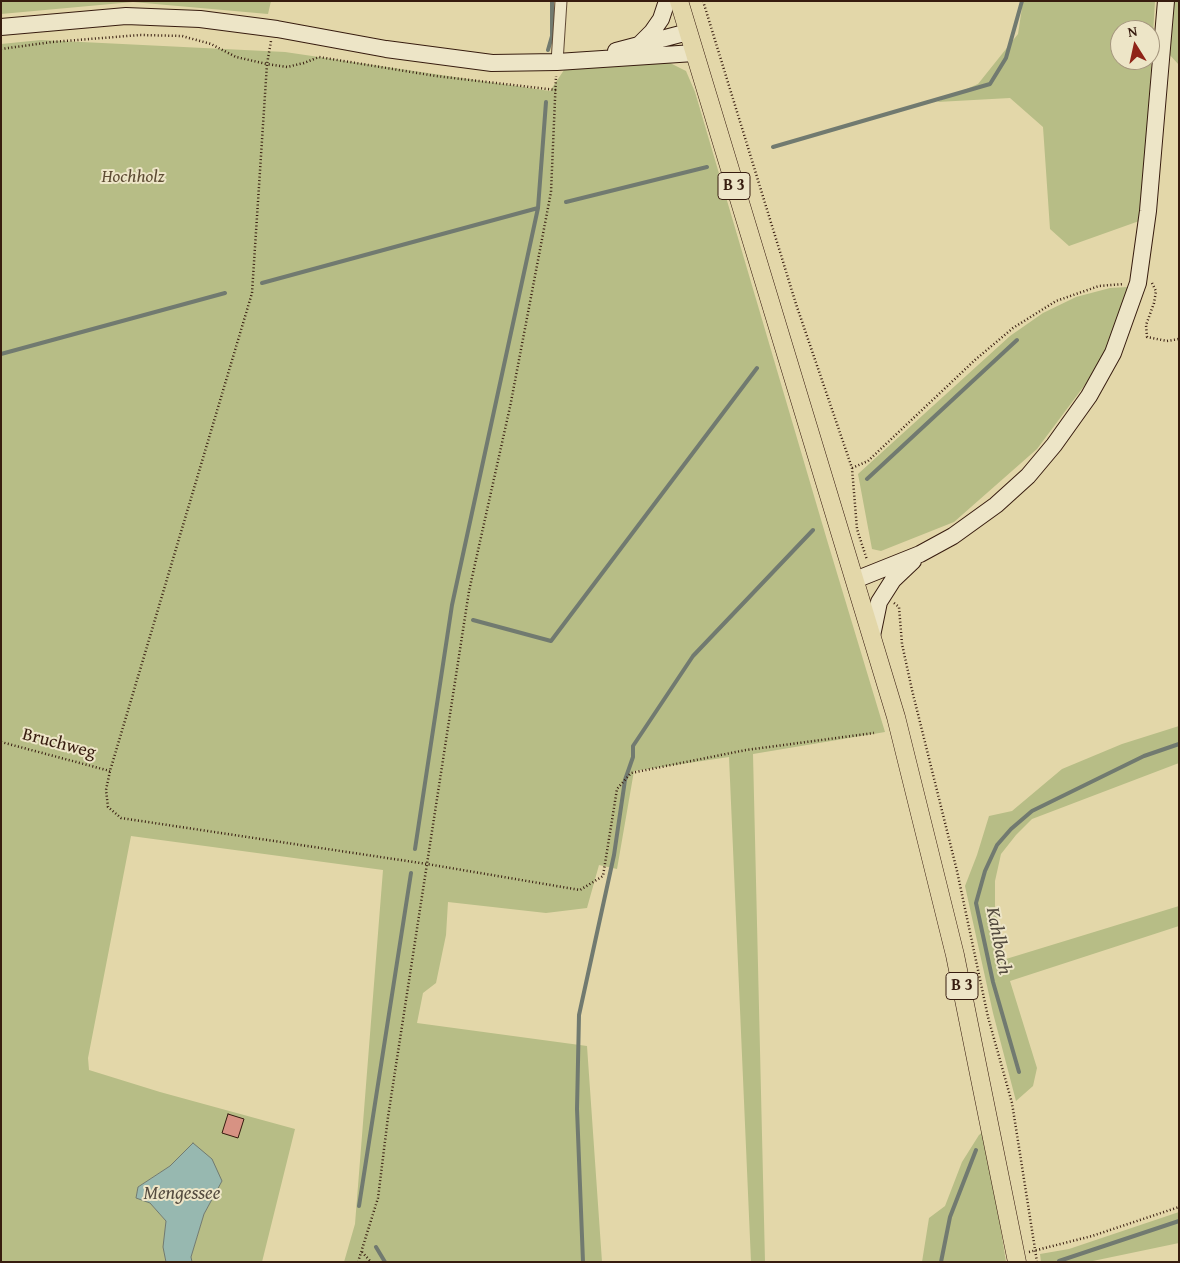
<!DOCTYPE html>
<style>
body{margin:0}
#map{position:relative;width:1180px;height:1263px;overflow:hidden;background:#e3d7a9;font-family:"Gentium Book Plus",serif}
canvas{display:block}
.frame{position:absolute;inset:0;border:2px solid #371c0f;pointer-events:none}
.north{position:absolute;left:1110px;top:20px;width:50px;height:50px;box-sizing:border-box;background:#ede5c7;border:1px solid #a4957d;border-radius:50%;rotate:350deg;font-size:14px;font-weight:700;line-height:20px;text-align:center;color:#371c0f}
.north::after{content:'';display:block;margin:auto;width:18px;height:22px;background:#8f2418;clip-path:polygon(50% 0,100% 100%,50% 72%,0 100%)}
</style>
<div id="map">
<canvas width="1180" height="1263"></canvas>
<div class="frame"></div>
<div class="north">N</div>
</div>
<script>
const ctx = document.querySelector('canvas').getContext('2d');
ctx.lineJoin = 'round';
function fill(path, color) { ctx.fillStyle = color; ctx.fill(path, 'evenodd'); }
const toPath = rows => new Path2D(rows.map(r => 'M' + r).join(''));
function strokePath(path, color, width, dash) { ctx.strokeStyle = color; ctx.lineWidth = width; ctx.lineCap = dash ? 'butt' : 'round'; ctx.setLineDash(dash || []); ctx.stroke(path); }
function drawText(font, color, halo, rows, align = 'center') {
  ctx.font = font + ' "Gentium Book Plus",serif'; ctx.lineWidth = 4; ctx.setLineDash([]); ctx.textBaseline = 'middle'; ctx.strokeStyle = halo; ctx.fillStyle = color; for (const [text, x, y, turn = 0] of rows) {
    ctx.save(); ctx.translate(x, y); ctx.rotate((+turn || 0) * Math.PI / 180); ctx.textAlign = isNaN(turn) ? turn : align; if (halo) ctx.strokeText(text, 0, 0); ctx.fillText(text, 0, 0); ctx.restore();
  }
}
const green = toPath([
 [1,1,271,1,268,14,133,2,1,14],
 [1023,1,1155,1,1142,220,1069,246,1050,229,1043,127,1010,98,937,102,978,84,1018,34],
 [1120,30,1150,30,1150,60,1120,60],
 [1173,1,1179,1,1179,65,1168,53],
 [41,40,285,52,550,91,564,70,670,63,686,71,695,92,827,540,885,732,753,754,765,1262,751,1262,729,757,634,771,617,869,599,865,587,908,546,913,448,902,446,935,436,983,423,993,417,1023,587,1046,602,1262,344,1262,355,1224,383,870,131,836,88,1058,89,1070,160,1092,295,1129,262,1262,192,1262,191,1257,204,1214,222,1181,193,1143,170,1166,138,1187,136,1198,150,1203,166,1221,164,1247,166,1262,1,1262,1,44],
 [1128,287,1113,337,1093,374,1037,449,954,522,881,551,872,549,858,474,1010,336,1043,313,1076,297,1110,288],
 [1179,726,1179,763,1032,819,1016,835,1001,854,995,881,995,908,1006,959,1179,906,1179,926,1010,981,1037,1068,1033,1086,1016,1101,993,1013,965,886,977,855,989,816,1012,811,1062,769,1122,744],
 [987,1129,991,1168,1006,1262,922,1262,929,1218,945,1206,962,1162,979,1135],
 [1179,1212,1179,1243,1088,1262,1041,1262,1040,1254,1069,1249]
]);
const water = toPath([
 [193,1143,212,1159,222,1181,204,1214,191,1257,192,1262,166,1262,163,1247,166,1221,150,1203,136,1198,138,1187,170,1166,193,1143]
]);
const stream = toPath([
 [548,50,552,36,552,1],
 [773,147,990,84,1006,58,1022,1],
 [566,202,707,167],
 [262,283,538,208],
 [1,354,225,293],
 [867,479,1017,340],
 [473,620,551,641,757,368],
 [415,849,452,605,538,208,546,102],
 [1019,1072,993,982,976,903,985,871,997,845,1011,829,1032,811,1144,756,1179,744],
 [359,1206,411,873],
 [376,1247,385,1262],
 [1059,1261,1179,1221],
 [583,1262,577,1109,579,1015,614,855,625,780,633,757,633,746,693,656,813,530],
 [941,1262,950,1217,976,1150]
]);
const building = toPath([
 [228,1114,244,1119,238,1138,222,1133,228,1114]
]);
const path = toPath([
 [703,1,796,304,852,468,857,529,867,560],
 [1,49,52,42,140,35,182,36,211,44,236,57,267,64,271,41],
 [556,90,436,76,319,57,304,63,287,67,267,64,252,293,110,771,106,790,108,807,121,818,427,864,580,890,603,876,617,789,631,773,746,750,874,733],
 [1152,283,1156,291,1154,303,1146,325,1147,337,1167,341,1179,339],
 [852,468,868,461,976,359,1013,328,1056,301,1099,286,1124,284],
 [894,603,899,607,902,644,912,690,957,871,988,1017,1012,1103,1037,1262],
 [1,742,110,771],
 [362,1252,371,1262],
 [1029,1252,1092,1236,1179,1207],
 [358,1262,378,1198,388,1117,469,591,510,407,551,192,556,76]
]);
const minor = toPath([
 [557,62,561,1]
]);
const secondary = toPath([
 [1,27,126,16,200,19,277,29,386,49,492,63,557,62,694,53],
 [639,45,652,32,661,19,667,1],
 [616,51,688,32],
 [855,580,920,554,953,536,996,505,1028,476,1054,445,1089,396,1113,353,1138,283,1148,211,1166,1],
 [872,636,879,602,893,580,913,561]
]);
const primary = toPath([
 [679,1,896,717,955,955,1017,1262]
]);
const shields = [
 [734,186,32],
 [962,986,32]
];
const shieldNames = [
 ["B 3",734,186],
 ["B 3",962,986]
];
const parkNames = [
 ["Hochholz",133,177]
];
const streetNames = [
 ["Bruchweg",59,744,15]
];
const waterNames = [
 ["Kahlbach",998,941,79],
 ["Mengessee",182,1194]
];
fill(green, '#b7bd86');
fill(water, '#97b8b0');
strokePath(water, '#717a70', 1);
strokePath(stream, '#717a70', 4);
fill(building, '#d79283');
strokePath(building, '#371c0f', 1);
strokePath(minor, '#624b36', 13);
strokePath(secondary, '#371c0f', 18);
strokePath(primary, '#371c0f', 19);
strokePath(path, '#371c0f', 2.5, [1, 2.5]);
strokePath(minor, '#ede5c7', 11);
strokePath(secondary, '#ede5c7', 16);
strokePath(primary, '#e3d7a9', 18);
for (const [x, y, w] of shields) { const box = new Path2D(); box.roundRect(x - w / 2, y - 13.5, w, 27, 4); ctx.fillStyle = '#ede5c7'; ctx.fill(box); strokePath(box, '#371c0f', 1); }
drawText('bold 16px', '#371c0f', null, shieldNames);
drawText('italic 18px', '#5d4c33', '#ede5c7', parkNames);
drawText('18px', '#371c0f', '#ede5c7', streetNames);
drawText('italic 19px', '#544b3f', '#ede5c7', waterNames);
</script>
